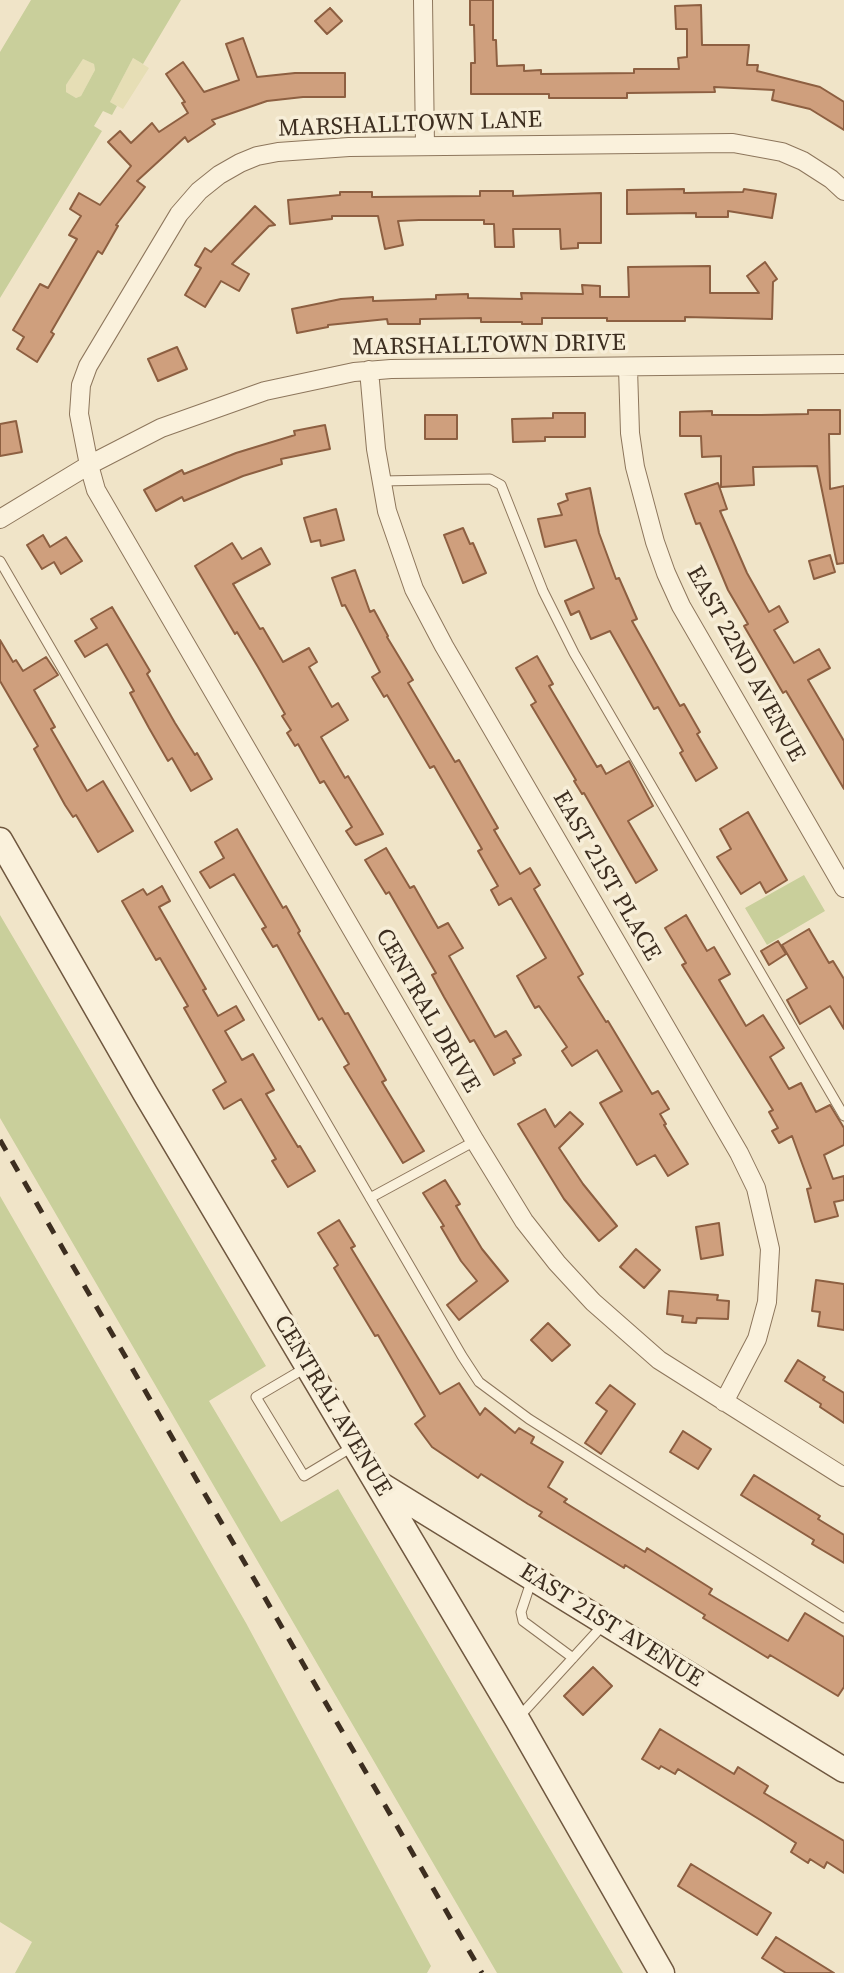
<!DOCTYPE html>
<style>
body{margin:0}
canvas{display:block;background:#f0e4c8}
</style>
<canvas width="844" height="1973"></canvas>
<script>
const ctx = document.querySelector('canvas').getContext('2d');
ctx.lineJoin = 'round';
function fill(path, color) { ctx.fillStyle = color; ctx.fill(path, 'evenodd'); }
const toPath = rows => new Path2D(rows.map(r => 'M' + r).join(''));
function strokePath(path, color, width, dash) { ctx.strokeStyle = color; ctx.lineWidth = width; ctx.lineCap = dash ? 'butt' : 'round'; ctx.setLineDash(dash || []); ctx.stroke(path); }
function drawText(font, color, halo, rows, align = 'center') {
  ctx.font = font + ' "Source Serif 4",serif'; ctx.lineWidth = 7; ctx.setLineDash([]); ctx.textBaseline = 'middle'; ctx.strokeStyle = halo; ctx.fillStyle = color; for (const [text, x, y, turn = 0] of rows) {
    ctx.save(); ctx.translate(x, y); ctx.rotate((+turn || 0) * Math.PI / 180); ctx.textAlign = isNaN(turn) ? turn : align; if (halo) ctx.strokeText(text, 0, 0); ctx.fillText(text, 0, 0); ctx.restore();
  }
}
const farmland = toPath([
 [133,58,149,68,123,109,110,102],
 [83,59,94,64,95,70,81,96,76,98,66,92,66,85]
]);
const green = toPath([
 [31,0,181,0,143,64,133,58,110,102,117,106,112,115,103,111,94,126,102,131,0,298,0,52],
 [83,59,94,64,95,70,81,96,76,98,66,92,66,85],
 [804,875,825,911,767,945,745,908],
 [0,915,266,1366,209,1401,281,1522,338,1489,623,1973,497,1973,0,1118],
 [0,1196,246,1623,431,1966,427,1973,15,1973,32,1942,0,1922]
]);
const building = toPath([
 [470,0,493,0,493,40,496,40,497,66,524,65,524,71,541,70,541,74,634,73,634,69,679,69,678,58,687,57,687,29,676,29,675,6,701,5,702,45,749,45,747,65,758,65,757,71,820,87,844,102,844,130,810,109,772,100,774,90,714,87,715,92,627,93,627,98,549,98,549,94,471,94,471,63,475,63,474,25,470,25,470,0],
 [330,8,342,21,327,34,315,21,330,8],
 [243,38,257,77,295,73,345,73,345,97,303,97,267,101,212,120,215,124,188,142,185,137,137,181,145,187,116,225,118,226,102,254,98,251,51,332,54,334,37,362,17,349,24,337,13,330,40,284,48,288,77,239,69,235,81,216,70,209,79,193,100,205,131,166,108,142,120,131,131,143,152,123,159,132,188,113,182,103,185,102,166,74,183,62,204,92,239,80,226,44,243,38],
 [684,189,684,193,743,192,744,189,776,194,772,218,728,211,728,217,696,217,696,213,627,214,627,190,684,189],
 [480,191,513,191,513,196,601,193,601,243,578,243,578,248,561,249,560,229,513,229,514,247,495,247,494,224,484,224,484,220,419,220,398,221,403,245,385,249,378,216,332,216,332,219,290,224,288,200,340,195,340,192,372,192,372,197,480,196,480,191],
 [255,206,275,225,269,226,232,264,249,274,239,291,221,281,205,307,185,295,201,268,195,265,205,248,211,252,255,206],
 [765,262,777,279,773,282,772,319,685,317,685,321,607,321,607,318,542,318,542,324,522,324,522,322,481,322,481,318,420,319,420,324,388,324,387,319,328,325,328,327,297,333,292,309,341,299,373,297,373,301,436,299,436,295,468,294,468,298,522,299,521,293,583,294,582,285,600,286,600,297,629,297,628,267,710,266,710,293,759,293,747,276,765,262],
 [177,347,187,369,158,381,148,359,177,347],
 [808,410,840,410,840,434,829,434,830,489,844,486,844,563,837,564,817,466,753,467,754,485,721,487,721,456,702,457,701,436,680,436,680,412,712,411,712,415,761,415,808,414,808,410],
 [553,413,585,413,585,437,545,437,545,441,513,442,512,419,553,418,553,413],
 [425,415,457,415,457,439,425,439,425,415],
 [16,421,22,452,0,456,0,424,16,421],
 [325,425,330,449,281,459,282,464,243,476,184,501,182,497,156,511,144,490,182,470,184,474,236,453,295,435,294,431,325,425],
 [718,483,727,509,720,511,747,573,769,612,779,606,788,622,774,630,794,663,819,649,830,668,808,680,844,741,844,789,786,691,783,693,744,626,748,624,728,590,700,523,696,524,685,494,718,483],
 [590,488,599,533,616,579,619,578,637,619,632,621,680,706,684,704,700,732,697,734,717,768,696,781,680,753,683,751,658,707,654,709,610,631,591,639,579,611,571,615,565,601,594,588,576,540,545,547,538,519,562,515,558,504,568,500,566,494,590,488],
 [336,509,344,540,321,546,320,540,311,542,304,518,336,509],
 [463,528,470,544,473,543,486,573,463,583,444,535,463,528],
 [43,535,50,547,66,537,82,561,61,574,54,562,42,569,27,545,43,535],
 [232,543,242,559,261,548,270,564,233,584,260,629,263,628,283,662,309,648,317,662,309,667,332,707,338,703,348,720,321,737,345,778,348,776,383,834,356,845,354,843,346,831,352,827,324,781,320,783,298,744,295,746,287,733,291,730,282,716,285,714,258,667,237,632,235,634,195,566,232,543],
 [830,555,835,572,814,579,809,561,830,555],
 [355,570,370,612,374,610,388,636,387,637,413,680,408,683,455,762,459,760,498,828,494,830,520,874,530,868,540,885,534,889,583,974,578,977,606,1022,608,1021,652,1094,658,1091,669,1109,660,1114,666,1124,664,1125,688,1164,668,1176,655,1155,637,1165,600,1103,622,1091,597,1050,572,1066,562,1051,567,1047,539,1006,535,1008,517,976,546,958,511,898,499,905,491,890,498,886,478,851,482,849,434,766,430,768,387,695,384,697,372,677,380,672,345,605,342,606,332,578,355,570],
 [112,607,150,671,147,674,175,723,195,755,197,753,212,779,191,791,172,758,168,761,149,728,130,693,134,691,107,644,85,657,75,641,97,628,91,619,112,607],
 [0,640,13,662,16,660,23,671,46,657,58,675,34,690,55,727,51,729,87,791,103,781,133,831,98,852,76,815,73,817,65,805,34,749,38,746,0,681,0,640],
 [537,656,553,684,549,686,597,767,601,765,606,774,629,761,653,806,628,821,657,870,636,883,584,793,582,794,574,781,576,780,531,705,536,702,516,668,537,656],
 [748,812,787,880,766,893,760,882,741,894,717,857,731,849,720,829,748,812],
 [237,829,283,908,286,906,300,931,298,933,345,1014,348,1013,386,1080,382,1082,424,1151,403,1163,344,1067,349,1064,322,1018,319,1020,277,945,273,947,262,929,266,927,234,874,210,888,200,872,224,858,215,842,237,829],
 [386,848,410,888,414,886,438,928,448,923,463,948,449,956,495,1037,506,1031,521,1055,513,1059,515,1063,494,1075,474,1040,470,1042,444,997,432,975,436,973,389,892,386,894,365,860,386,848],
 [162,886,170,901,159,907,206,989,203,990,218,1016,236,1006,244,1020,225,1031,242,1060,253,1054,274,1090,266,1094,298,1147,300,1146,315,1171,288,1187,272,1161,276,1159,241,1099,224,1109,213,1090,226,1082,184,1008,188,1006,160,958,156,960,122,901,143,889,147,895,162,886],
 [686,915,707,951,714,947,730,974,719,980,746,1026,763,1015,784,1048,770,1057,789,1089,801,1083,816,1112,830,1105,844,1128,844,1145,824,1155,833,1179,844,1176,844,1200,834,1202,838,1216,815,1222,807,1189,811,1188,792,1136,779,1143,772,1131,778,1128,769,1112,773,1110,682,965,686,963,665,928,686,915],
 [809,929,829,963,833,961,844,979,844,1029,830,1006,800,1024,787,1000,807,988,782,945,809,929],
 [778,941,786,954,769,965,761,951,778,941],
 [545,1109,555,1127,570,1112,583,1124,559,1148,583,1184,617,1226,599,1241,564,1199,518,1124,545,1109],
 [445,1180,460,1204,456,1206,482,1249,508,1281,459,1320,447,1305,477,1281,461,1261,441,1227,444,1226,423,1193,445,1180],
 [339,1220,355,1246,351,1248,440,1394,459,1383,480,1415,485,1408,515,1433,519,1428,534,1437,531,1443,563,1462,548,1487,567,1499,564,1502,645,1552,647,1548,712,1589,709,1594,788,1641,805,1613,844,1637,844,1687,838,1696,770,1655,768,1658,703,1618,705,1615,625,1565,624,1568,539,1516,542,1512,528,1504,481,1474,478,1478,432,1447,415,1424,425,1416,378,1335,375,1336,334,1268,338,1265,318,1233,339,1220],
 [719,1223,723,1255,701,1259,696,1227,719,1223],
 [636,1249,660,1270,644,1288,620,1267,636,1249],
 [816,1280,844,1284,844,1330,818,1326,820,1312,812,1311,816,1280],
 [669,1291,718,1295,717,1300,729,1301,728,1319,697,1318,696,1323,682,1322,683,1316,667,1314,669,1291],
 [548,1323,570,1345,552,1361,531,1340,548,1323],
 [798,1360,825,1377,823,1380,844,1393,844,1423,820,1407,821,1404,785,1381,798,1360],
 [610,1385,635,1404,601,1454,585,1443,607,1411,596,1403,610,1385],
 [683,1431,711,1449,698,1469,670,1452,683,1431],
 [754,1475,820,1516,818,1519,844,1535,844,1563,812,1544,814,1540,741,1495,754,1475],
 [593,1667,612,1686,583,1715,564,1696,593,1667],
 [660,1729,734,1774,738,1767,768,1786,764,1793,844,1841,844,1873,827,1862,824,1868,810,1859,808,1863,791,1852,796,1843,762,1821,678,1769,675,1774,661,1766,659,1769,642,1759,660,1729],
 [691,1864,771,1913,757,1935,678,1886,691,1864],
 [776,1937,834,1973,786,1973,762,1958,776,1937]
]);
const lane = toPath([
 [381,481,490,479,501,485,543,591,574,653,844,1116],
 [0,561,462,1356,479,1382,529,1419,844,1618],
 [370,1198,475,1141],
 [307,1367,256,1397,304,1476,354,1446],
 [532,1579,521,1612,523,1621,573,1658],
 [518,1718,603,1625]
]);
const street = toPath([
 [423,0,425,146],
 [844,191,831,179,803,161,782,152,733,143,349,147,278,152,257,156,240,163,219,175,199,191,179,214,88,366,81,385,79,414,89,465,96,490,475,1141,524,1221,557,1263,593,1302,659,1360,844,1477],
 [628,368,630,433,635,467,655,542,666,573,681,606,844,888],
 [369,370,376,449,387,511,414,589,444,646,739,1153,756,1188,770,1249,767,1302,757,1339,724,1402],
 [0,519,89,465,161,428,265,391,354,372,391,369,844,364]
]);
const secondary = toPath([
 [0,840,145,1093,517,1719,662,1973],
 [383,1486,844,1770]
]);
const rail = toPath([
 [0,1140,482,1973]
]);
const streetNames = [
 ["MARSHALLTOWN LANE",410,125,-2],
 ["MARSHALLTOWN DRIVE",489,346,-1],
 ["EAST 22ND AVENUE",745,664,61],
 ["EAST 21ST PLACE",606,876,60],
 ["CENTRAL DRIVE",427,1011,60],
 ["CENTRAL AVENUE",332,1406,59],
 ["EAST 21ST AVENUE",611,1626,32]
];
fill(farmland, '#e6deb5');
fill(green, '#c9cf9b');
fill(building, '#cf9f7d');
strokePath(building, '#8d5f41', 2);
strokePath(lane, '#8d765c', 11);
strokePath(street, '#8d765c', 20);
strokePath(secondary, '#6f573f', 27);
strokePath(lane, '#faf1dc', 9);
strokePath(street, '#faf1dc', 18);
strokePath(secondary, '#faf1dc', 24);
strokePath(rail, '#3d2e20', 5, [12, 12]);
drawText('24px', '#3d2e20', '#f7eed8', streetNames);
</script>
